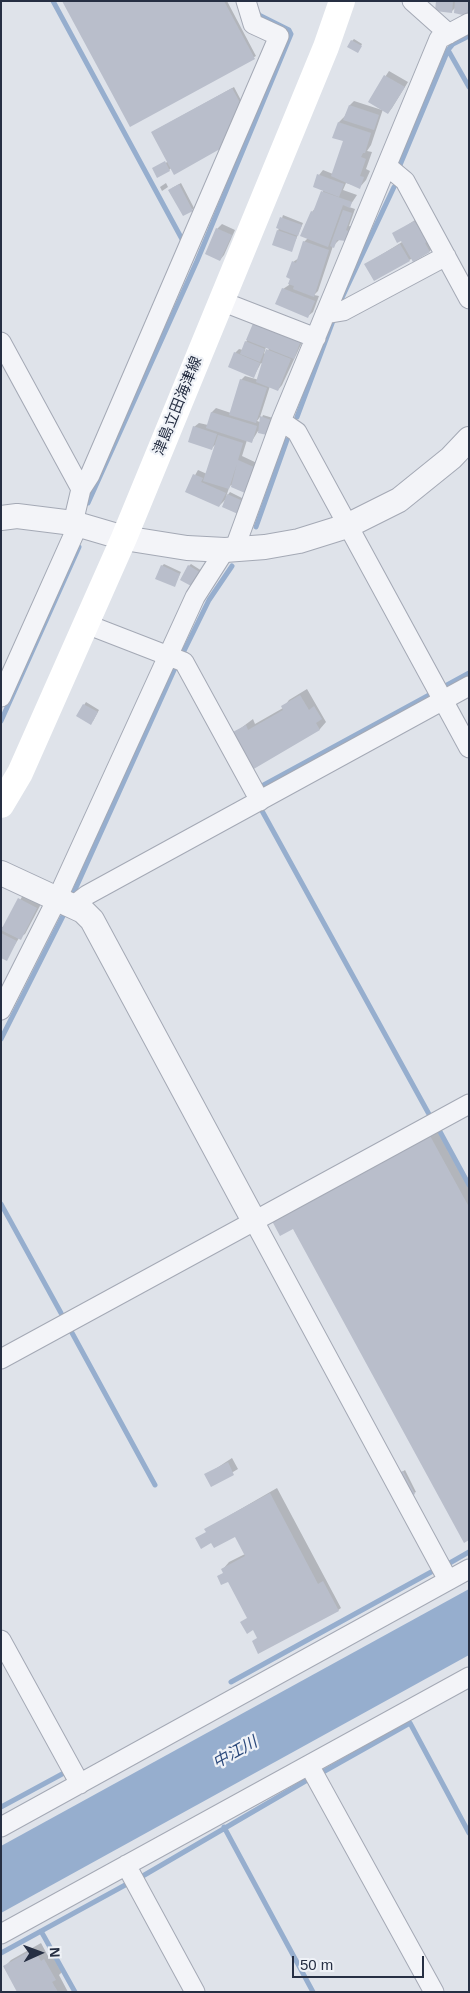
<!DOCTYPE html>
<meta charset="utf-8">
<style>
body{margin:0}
#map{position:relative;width:470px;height:1993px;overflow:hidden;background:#dfe3ea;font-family:Helvetica,sans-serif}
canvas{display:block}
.frame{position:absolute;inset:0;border:2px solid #262f43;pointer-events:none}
.north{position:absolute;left:15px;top:1928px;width:50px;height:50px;-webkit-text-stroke:4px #eff2f7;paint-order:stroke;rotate:88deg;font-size:14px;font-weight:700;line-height:20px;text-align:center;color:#262f43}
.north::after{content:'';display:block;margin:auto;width:18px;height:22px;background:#262f43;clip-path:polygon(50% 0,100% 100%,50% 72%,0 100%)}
.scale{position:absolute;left:292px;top:1956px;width:132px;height:22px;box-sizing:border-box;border:2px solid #262f43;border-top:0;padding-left:6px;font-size:15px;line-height:18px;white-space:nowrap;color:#262f43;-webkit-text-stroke:4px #eff2f7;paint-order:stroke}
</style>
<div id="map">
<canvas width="470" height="1993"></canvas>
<div class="frame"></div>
<div class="north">N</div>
<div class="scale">50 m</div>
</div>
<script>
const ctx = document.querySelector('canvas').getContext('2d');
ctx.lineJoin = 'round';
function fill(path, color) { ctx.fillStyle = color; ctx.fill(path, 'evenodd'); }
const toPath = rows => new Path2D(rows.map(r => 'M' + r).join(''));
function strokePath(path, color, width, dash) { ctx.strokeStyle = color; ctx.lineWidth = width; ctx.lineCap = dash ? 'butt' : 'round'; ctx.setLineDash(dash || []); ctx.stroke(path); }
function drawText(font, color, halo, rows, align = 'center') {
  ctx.font = font + ' Helvetica,"Noto Sans JP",sans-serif'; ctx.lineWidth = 4.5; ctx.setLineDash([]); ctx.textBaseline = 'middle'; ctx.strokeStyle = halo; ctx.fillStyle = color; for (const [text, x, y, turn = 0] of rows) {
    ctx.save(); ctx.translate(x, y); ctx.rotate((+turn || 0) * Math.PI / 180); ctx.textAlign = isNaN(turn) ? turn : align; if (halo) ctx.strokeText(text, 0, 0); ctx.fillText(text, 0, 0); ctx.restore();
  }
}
const water = toPath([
 [469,1589,469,1655,1,1913,1,1846]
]);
const shadow = toPath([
 [64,1,227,1,256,56,130,125],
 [438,1,469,1,468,13,466,15,456,7,451,12],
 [354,39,362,44,359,50,352,41],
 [389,71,408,82,392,108,388,113,383,109,371,145,367,151,372,152,366,169,370,171,366,180,360,187,346,183,343,190,357,195,349,207,355,209,349,226,353,227,346,239,340,239,333,246,318,291,314,295,319,296,313,312,308,316,283,289,289,285,293,262,299,258,304,242,308,238,312,212,316,207,324,189,319,175,323,170,333,174,344,140,339,122,345,116,350,105,354,101,382,110,369,101],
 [234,87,244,106,169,170,158,176,154,169,171,160,154,131],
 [166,183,168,187,162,191,160,187],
 [181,183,194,208,192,210,172,188],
 [283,215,303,223,291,251,278,231],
 [418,218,434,247,430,251,409,260,366,264,407,239,394,234],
 [222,224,235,230,224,255,220,260,217,229],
 [305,336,282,385,278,390,270,386,260,417,257,421,260,422,263,415,273,418,266,434,258,431,252,441,247,440,242,456,259,464,245,491,231,485,229,488,226,497,230,492,244,499,239,511,226,499,219,506,186,491,198,470,207,474,216,444,212,448,194,427,199,423,208,425,212,412,216,408,231,413,241,380,245,376,259,380,264,365,261,363,254,376,235,353,239,349,243,350,247,340],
 [266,347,270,348,264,354],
 [164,564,181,572,174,586,162,566],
 [191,564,202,571,195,584,189,566],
 [307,689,326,722,320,729,252,768,233,734,253,719,255,724,283,708,289,700],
 [86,702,99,710,93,721,77,716],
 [23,895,41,904,25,934,19,938,6,959,1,956,1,926,4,928],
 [438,1127,469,1184,469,1539,294,1230],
 [232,1458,238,1469,211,1485,206,1475],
 [405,1470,416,1492,414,1493,399,1474],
 [277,1488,341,1608,334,1613,258,1637,223,1569,229,1562,245,1554,236,1535,207,1532,206,1529],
 [41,1943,48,1956,51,1953,62,1972,59,1975,68,1992,18,1992,4,1967,11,1960]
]);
const stream = toPath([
 [53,1,183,241],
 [448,50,469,87],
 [400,165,448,50,453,44,469,36],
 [340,302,394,187],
 [297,417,334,318],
 [88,503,197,261,291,34,289,30,259,15,257,11],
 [256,527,287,440],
 [183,653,209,600,232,566],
 [447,685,469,673],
 [1,721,79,547],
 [260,787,431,694],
 [261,809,430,1116],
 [74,892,175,668,180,668],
 [1,1039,64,914],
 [438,1128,469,1185],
 [1,1204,61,1313],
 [71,1331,155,1485],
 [448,1564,469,1552],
 [231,1682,433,1571],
 [323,1772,410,1723,469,1833],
 [1,1807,64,1773],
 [224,1827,313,1992],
 [141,1877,309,1779],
 [41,1931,75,1992],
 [1,1953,127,1884]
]);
const building = toPath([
 [62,1,224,1,255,59,130,127],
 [436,1,453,1,452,13,435,11],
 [455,1,469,1,467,16,454,13],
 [351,40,362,46,358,53,347,47],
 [384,75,405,87,388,114,368,102],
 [232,88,243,108,227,145,174,175,151,132],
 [349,105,379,115,374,130,343,120],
 [338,122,371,133,365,153,363,153,361,157,366,159,360,176,364,177,360,189,331,176,343,141,332,138],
 [165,161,170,171,157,178,152,168],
 [317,174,344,184,339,197,313,187],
 [179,184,193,211,183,216,168,190],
 [321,191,352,202,350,208,343,205,328,247,300,236,311,211,313,212],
 [343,210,352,213,346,230,350,232,346,241,337,240,334,248,330,246],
 [280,217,302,225,298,236,276,228],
 [414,221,428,241,425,243,430,252,413,262,401,241,397,243,392,233],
 [216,228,232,235,220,261,205,254],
 [277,230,297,237,292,252,272,245],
 [303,241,329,250,314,297,293,289,294,286,288,284,290,279,286,277,292,261,296,263],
 [400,244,410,261,374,281,364,264],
 [282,288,315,301,308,318,275,304],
 [254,321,301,340,294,359,246,340],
 [245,341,265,349,260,362,240,354],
 [266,349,291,359,278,391,256,382],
 [234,352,260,363,254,378,228,367],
 [240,379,267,388,256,423,229,415],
 [211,412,257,426,252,443,206,428],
 [260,416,271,420,267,435,258,433],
 [193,426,217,434,212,450,188,442],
 [218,435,243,443,238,460,256,468,245,493,231,487,237,463,229,489,203,481],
 [193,474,203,478,201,482,226,493,219,507,185,492],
 [227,494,243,501,238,514,222,507],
 [161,565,180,574,175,587,155,579],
 [188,565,201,573,193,587,180,580],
 [300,695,309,710,314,706,322,719,316,723,320,730,252,770,231,733,246,725,248,730,283,710,281,706],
 [83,704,98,712,91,725,76,716],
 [18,898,37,908,21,940,1,930],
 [1,933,17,941,7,961,1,958],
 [429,1134,469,1207,469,1540,464,1543,293,1229,280,1236,272,1221],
 [228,1462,234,1475,211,1487,204,1474],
 [403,1471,415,1494,410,1497,398,1473],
 [270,1493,318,1584,323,1581,339,1611,258,1654,252,1641,257,1638,253,1630,247,1634,240,1622,247,1618,228,1582,221,1585,217,1576,223,1573,221,1569,245,1556,235,1537,214,1548,211,1543,201,1549,195,1538,206,1532,204,1529],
 [34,1949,41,1961,44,1959,56,1980,52,1982,58,1992,17,1992,3,1966]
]);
const minor = toPath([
 [412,1,449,34],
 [387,166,405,181,469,299],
 [221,301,316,338],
 [325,314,343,311,446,256],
 [1,342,81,489,73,523],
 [281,421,297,432,469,748],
 [81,489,90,475,279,36,253,24,246,1],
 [234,550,281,421,439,39,469,23],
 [86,624,184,662,260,801],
 [1,697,78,525],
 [73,906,87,895,469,686],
 [1,1010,57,899,195,597,225,550],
 [254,1221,448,1580],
 [1,1359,469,1104],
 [1,1640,80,1784],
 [309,1765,434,1992],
 [1,1827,469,1569],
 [126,1865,195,1992],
 [1,1934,469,1677]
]);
const tertiary = toPath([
 [1,518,17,516,73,523,124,538,187,548,225,550,265,547,299,541,347,526,399,500,451,458,469,439],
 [1,873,83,911,92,920,254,1221]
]);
const secondary = toPath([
 [1,805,20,773,124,538,326,47,342,1]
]);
const streetNames = [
 ["津島立田海津線",178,406,-68]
];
const waterNames = [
 ["中江川",235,1753,-29]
];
fill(water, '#96aece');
fill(shadow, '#0003');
strokePath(stream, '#96aece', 5);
fill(building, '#b9becb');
strokePath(minor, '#a4a9b5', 21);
strokePath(tertiary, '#a4a9b5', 26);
strokePath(minor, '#f3f4f8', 19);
strokePath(tertiary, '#f3f4f8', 24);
strokePath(secondary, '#fff', 26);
drawText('15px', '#262f43', '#eff2f7', streetNames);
drawText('italic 16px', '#2c4a7c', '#eff2f7', waterNames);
</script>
